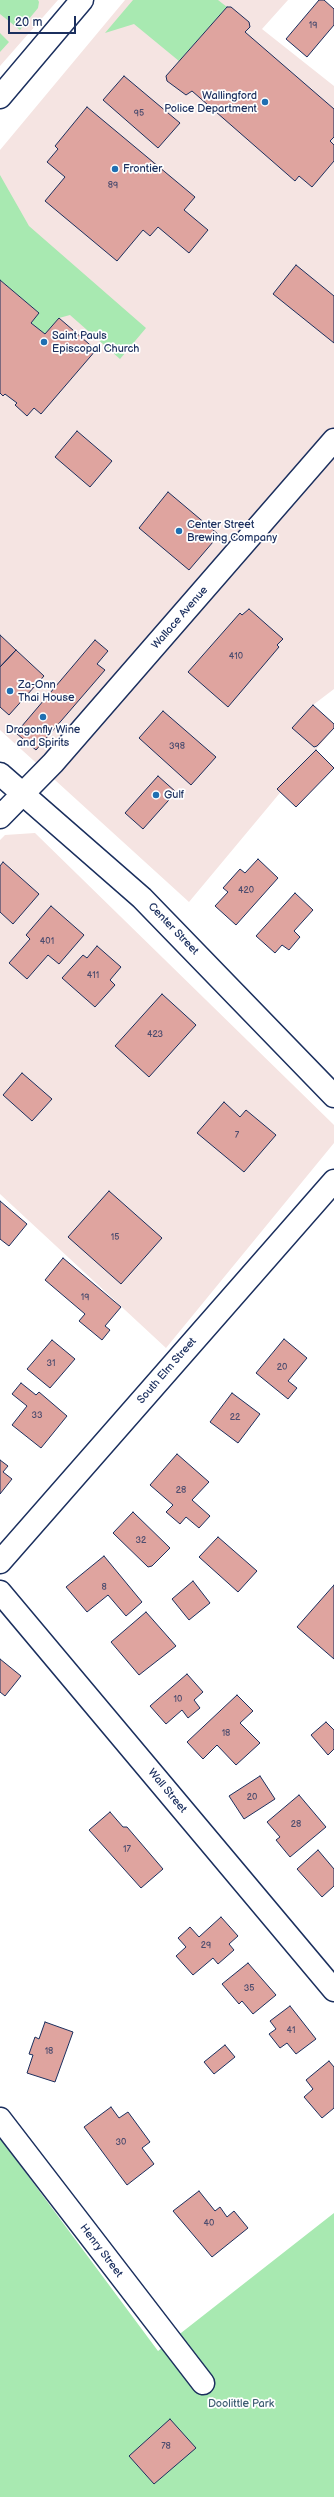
<!DOCTYPE html>
<style>
body{margin:0}
#map{position:relative;width:334px;height:2497px;overflow:hidden;background:#fff;font-family:"Balsamiq Sans",sans-serif}
canvas{display:block}
.scale{position:absolute;left:8px;top:16px;width:68px;height:18px;box-sizing:border-box;border:2px solid #1b2f5e;border-top:0;padding-left:5px;font-size:12px;line-height:14px;white-space:nowrap;color:#1b2f5e;-webkit-text-stroke:3px #fff;paint-order:stroke}
</style>
<div id="map">
<canvas width="334" height="2497"></canvas>
<div class="scale">20 m</div>
</div>
<script>
const ctx = document.querySelector('canvas').getContext('2d');
ctx.lineJoin = 'round';
function fill(path, color) { ctx.fillStyle = color; ctx.fill(path, 'evenodd'); }
const toPath = rows => new Path2D(rows.map(r => 'M' + r).join(''));
function strokePath(path, color, width, dash) { ctx.strokeStyle = color; ctx.lineWidth = width; ctx.lineCap = dash ? 'butt' : 'round'; ctx.setLineDash(dash || []); ctx.stroke(path); }
function drawText(font, color, halo, rows, align = 'center') {
  ctx.font = font + ' "Balsamiq Sans",sans-serif'; ctx.lineWidth = 3.5; ctx.setLineDash([]); ctx.textBaseline = 'middle'; ctx.strokeStyle = halo; ctx.fillStyle = color; for (const [text, x, y, turn = 0] of rows) {
    ctx.save(); ctx.translate(x, y); ctx.rotate((+turn || 0) * Math.PI / 180); ctx.textAlign = isNaN(turn) ? turn : align; if (halo) ctx.strokeText(text, 0, 0); ctx.fillText(text, 0, 0); ctx.restore();
  }
}
const built = toPath([
 [0,0,58,0,0,66],
 [125,0,288,0,262,29,334,86,334,689,313,705,334,728,189,902,0,730,0,150],
 [35,833,334,1125,334,1143,166,1348,0,1194,0,840,5,835]
]);
const green = toPath([
 [0,0,38,0,39,2,38,8,20,30,0,14],
 [133,0,218,0,227,7,179,61,134,24,105,33],
 [0,33,9,42,0,52],
 [0,175,29,226,146,328,120,359,70,315,59,318,45,334,31,323,39,313,0,280],
 [0,2138,158,2351,334,2213,334,2497,0,2497]
]);
const building = toPath([
 [319,0,324,0,334,9,334,25,307,57,286,39,319,0],
 [227,7,231,7,249,22,250,27,245,32,334,109,334,137,330,141,334,145,334,161,312,187,299,176,295,181,192,91,186,95,167,81,166,76,227,7],
 [124,76,180,123,158,148,103,100,124,76],
 [87,107,195,197,184,210,208,230,189,253,158,227,150,236,143,230,117,261,45,201,65,177,47,162,58,149,55,146,87,107],
 [296,265,334,296,334,343,273,294,296,265],
 [0,280,39,313,31,323,45,334,59,318,96,350,41,414,34,408,27,416,15,405,17,403,5,394,3,396,0,393,0,280],
 [77,431,112,461,90,487,55,457,77,431],
 [168,492,219,535,189,570,139,528,168,492],
 [249,609,283,639,277,645,279,647,228,707,188,672,240,613,242,615,249,609],
 [0,635,16,650,0,667,0,635],
 [95,640,108,651,97,664,105,670,36,750,16,733,95,640],
 [16,650,44,676,9,715,0,707,0,667,16,650],
 [313,705,334,724,334,728,317,746,314,747,292,728,313,705],
 [163,711,216,757,191,785,139,738,163,711],
 [316,750,334,768,296,807,277,789,316,750],
 [158,776,176,792,143,829,125,813,158,776],
 [258,859,278,878,236,925,215,906,228,892,223,888,240,869,245,873,258,859],
 [3,862,39,894,13,924,0,912,0,866,3,862],
 [295,893,313,910,294,931,300,937,289,950,282,945,275,953,256,936,295,893],
 [51,906,84,935,59,964,48,955,27,979,9,963,30,939,26,935,51,906],
 [97,946,121,967,110,980,115,985,95,1007,62,978,83,955,87,958,97,946],
 [162,994,196,1025,149,1077,115,1046,162,994],
 [22,1073,52,1099,32,1121,3,1095,22,1073],
 [224,1102,240,1117,246,1110,276,1135,244,1172,197,1133,224,1102],
 [109,1191,162,1238,121,1284,68,1237,109,1191],
 [0,1201,27,1224,9,1246,0,1239,0,1201],
 [63,1258,121,1307,105,1326,110,1330,102,1340,79,1321,85,1314,45,1280,63,1258],
 [284,1339,307,1358,288,1381,297,1388,288,1399,256,1373,284,1339],
 [52,1340,75,1359,50,1388,27,1369,52,1340],
 [21,1383,36,1395,39,1392,67,1416,41,1448,12,1425,27,1406,12,1394,21,1383],
 [232,1393,260,1414,238,1443,210,1422,232,1393],
 [177,1454,209,1482,192,1500,210,1516,199,1528,186,1517,180,1524,166,1512,173,1505,150,1485,177,1454],
 [0,1460,8,1466,3,1472,12,1479,0,1494,0,1460],
 [133,1512,170,1548,152,1566,148,1567,113,1533,133,1512],
 [218,1537,257,1571,238,1592,199,1557,218,1537],
 [104,1556,142,1602,126,1616,108,1595,87,1612,66,1587,104,1556],
 [193,1581,210,1603,189,1620,172,1599,193,1581],
 [334,1585,334,1659,297,1627,334,1585],
 [146,1612,176,1646,139,1675,111,1642,146,1612],
 [0,1659,21,1676,5,1696,0,1692,0,1659],
 [187,1674,203,1692,194,1700,200,1708,188,1718,182,1710,166,1724,150,1706,187,1674],
 [237,1695,253,1711,240,1723,260,1743,236,1765,217,1745,203,1759,187,1742,237,1695],
 [326,1722,334,1730,334,1749,328,1755,311,1735,326,1722],
 [260,1776,275,1799,244,1819,229,1796,260,1776],
 [299,1795,326,1827,290,1857,276,1840,280,1837,267,1822,299,1795],
 [110,1812,123,1827,127,1827,163,1869,141,1888,89,1830,110,1812],
 [318,1850,334,1869,334,1886,322,1897,297,1869,318,1850],
 [221,1917,238,1936,229,1944,234,1950,218,1964,213,1958,193,1975,176,1956,186,1947,178,1938,190,1927,199,1937,221,1917],
 [248,1963,276,1995,253,2014,242,2001,239,2004,222,1984,248,1963],
 [290,2006,316,2039,296,2054,287,2043,280,2048,269,2034,276,2029,270,2021,290,2006],
 [45,2022,73,2032,55,2082,27,2073,33,2055,29,2054,35,2037,39,2039,45,2022],
 [225,2045,235,2057,214,2074,204,2062,225,2045],
 [329,2061,334,2067,334,2108,322,2118,304,2097,313,2089,306,2080,329,2061],
 [111,2107,119,2118,128,2112,150,2142,142,2148,154,2164,127,2185,84,2127,111,2107],
 [199,2191,215,2211,220,2207,227,2217,234,2211,248,2228,212,2257,173,2211,199,2191],
 [170,2419,196,2448,154,2484,129,2456,170,2419]
]);
const minor = toPath([
 [0,817,53,763,334,440],
 [0,1592,334,1990],
 [0,2119,203,2383]
]);
const tertiary = toPath([
 [0,97,82,0]
]);
const secondary = toPath([
 [0,774,142,898,334,1096],
 [0,1562,334,1181]
]);
const markers = [
 [265,102,4,"#1f6fb2"],
 [115,169,4,"#1f6fb2"],
 [44,342,4,"#1f6fb2"],
 [179,531,4,"#1f6fb2"],
 [10,691,4,"#1f6fb2"],
 [43,717,4,"#1f6fb2"],
 [156,795,4,"#1f6fb2"]
];
const numberNames = [
 ["19",313,26],
 ["95",139,114],
 ["89",113,186],
 ["410",236,657],
 ["398",177,747],
 ["420",246,891],
 ["401",47,942],
 ["411",93,976],
 ["423",155,1035],
 ["7",237,1136],
 ["15",115,1238],
 ["19",85,1298],
 ["31",51,1364],
 ["20",282,1368],
 ["33",37,1416],
 ["22",235,1418],
 ["28",181,1491],
 ["32",141,1541],
 ["8",104,1588],
 ["10",178,1700],
 ["18",226,1734],
 ["20",252,1798],
 ["28",296,1825],
 ["17",127,1850],
 ["29",206,1946],
 ["35",249,1989],
 ["41",291,2031],
 ["18",49,2052],
 ["30",121,2143],
 ["40",209,2224],
 ["78",166,2447]
];
const poiNames = [
 ["Wallingford",257,96,"right"],
 ["Police Department",257,109,"right"],
 ["Frontier",123,169],
 ["Saint Pauls",52,336],
 ["Episcopal Church",52,349],
 ["Center Street",187,525],
 ["Brewing Company",187,538],
 ["Za-Onn",18,685],
 ["Thai House",18,698],
 ["Dragonfly Wine",43,730,"center"],
 ["and Spirits",43,743,"center"],
 ["Gulf",164,795]
];
const streetNames = [
 ["Wallace Avenue",180,618,-49],
 ["Center Street",173,929,46],
 ["South Elm Street",167,1371,-49],
 ["Wall Street",167,1791,50],
 ["Henry Street",101,2251,53]
];
const parkNames = [
 ["Doolittle Park",241,2404]
];
fill(built, '#f5e4e2');
fill(green, '#a8e9b1');
fill(building, '#dfa49f');
strokePath(building, '#1b2f5e', 1);
strokePath(minor, '#1b2f5e', 25);
strokePath(tertiary, '#1b2f5e', 25);
strokePath(secondary, '#1b2f5e', 25);
strokePath(minor, '#fff', 22);
strokePath(tertiary, '#fff', 22);
strokePath(secondary, '#fff', 22);
for (const [x, y, r, color] of markers) { const dot = new Path2D(); dot.arc(x, y, r, 0, 2 * Math.PI); ctx.fillStyle = color; ctx.fill(dot); strokePath(dot, '#fff', 1.5); }
drawText('9px', '#4c4c6e', null, numberNames);
drawText('11px', '#1b2f5e', '#fff', poiNames, 'left');
drawText('11px', '#1b2f5e', '#fff', streetNames);
drawText('11px', '#3e5e73', '#fff', parkNames);
</script>
